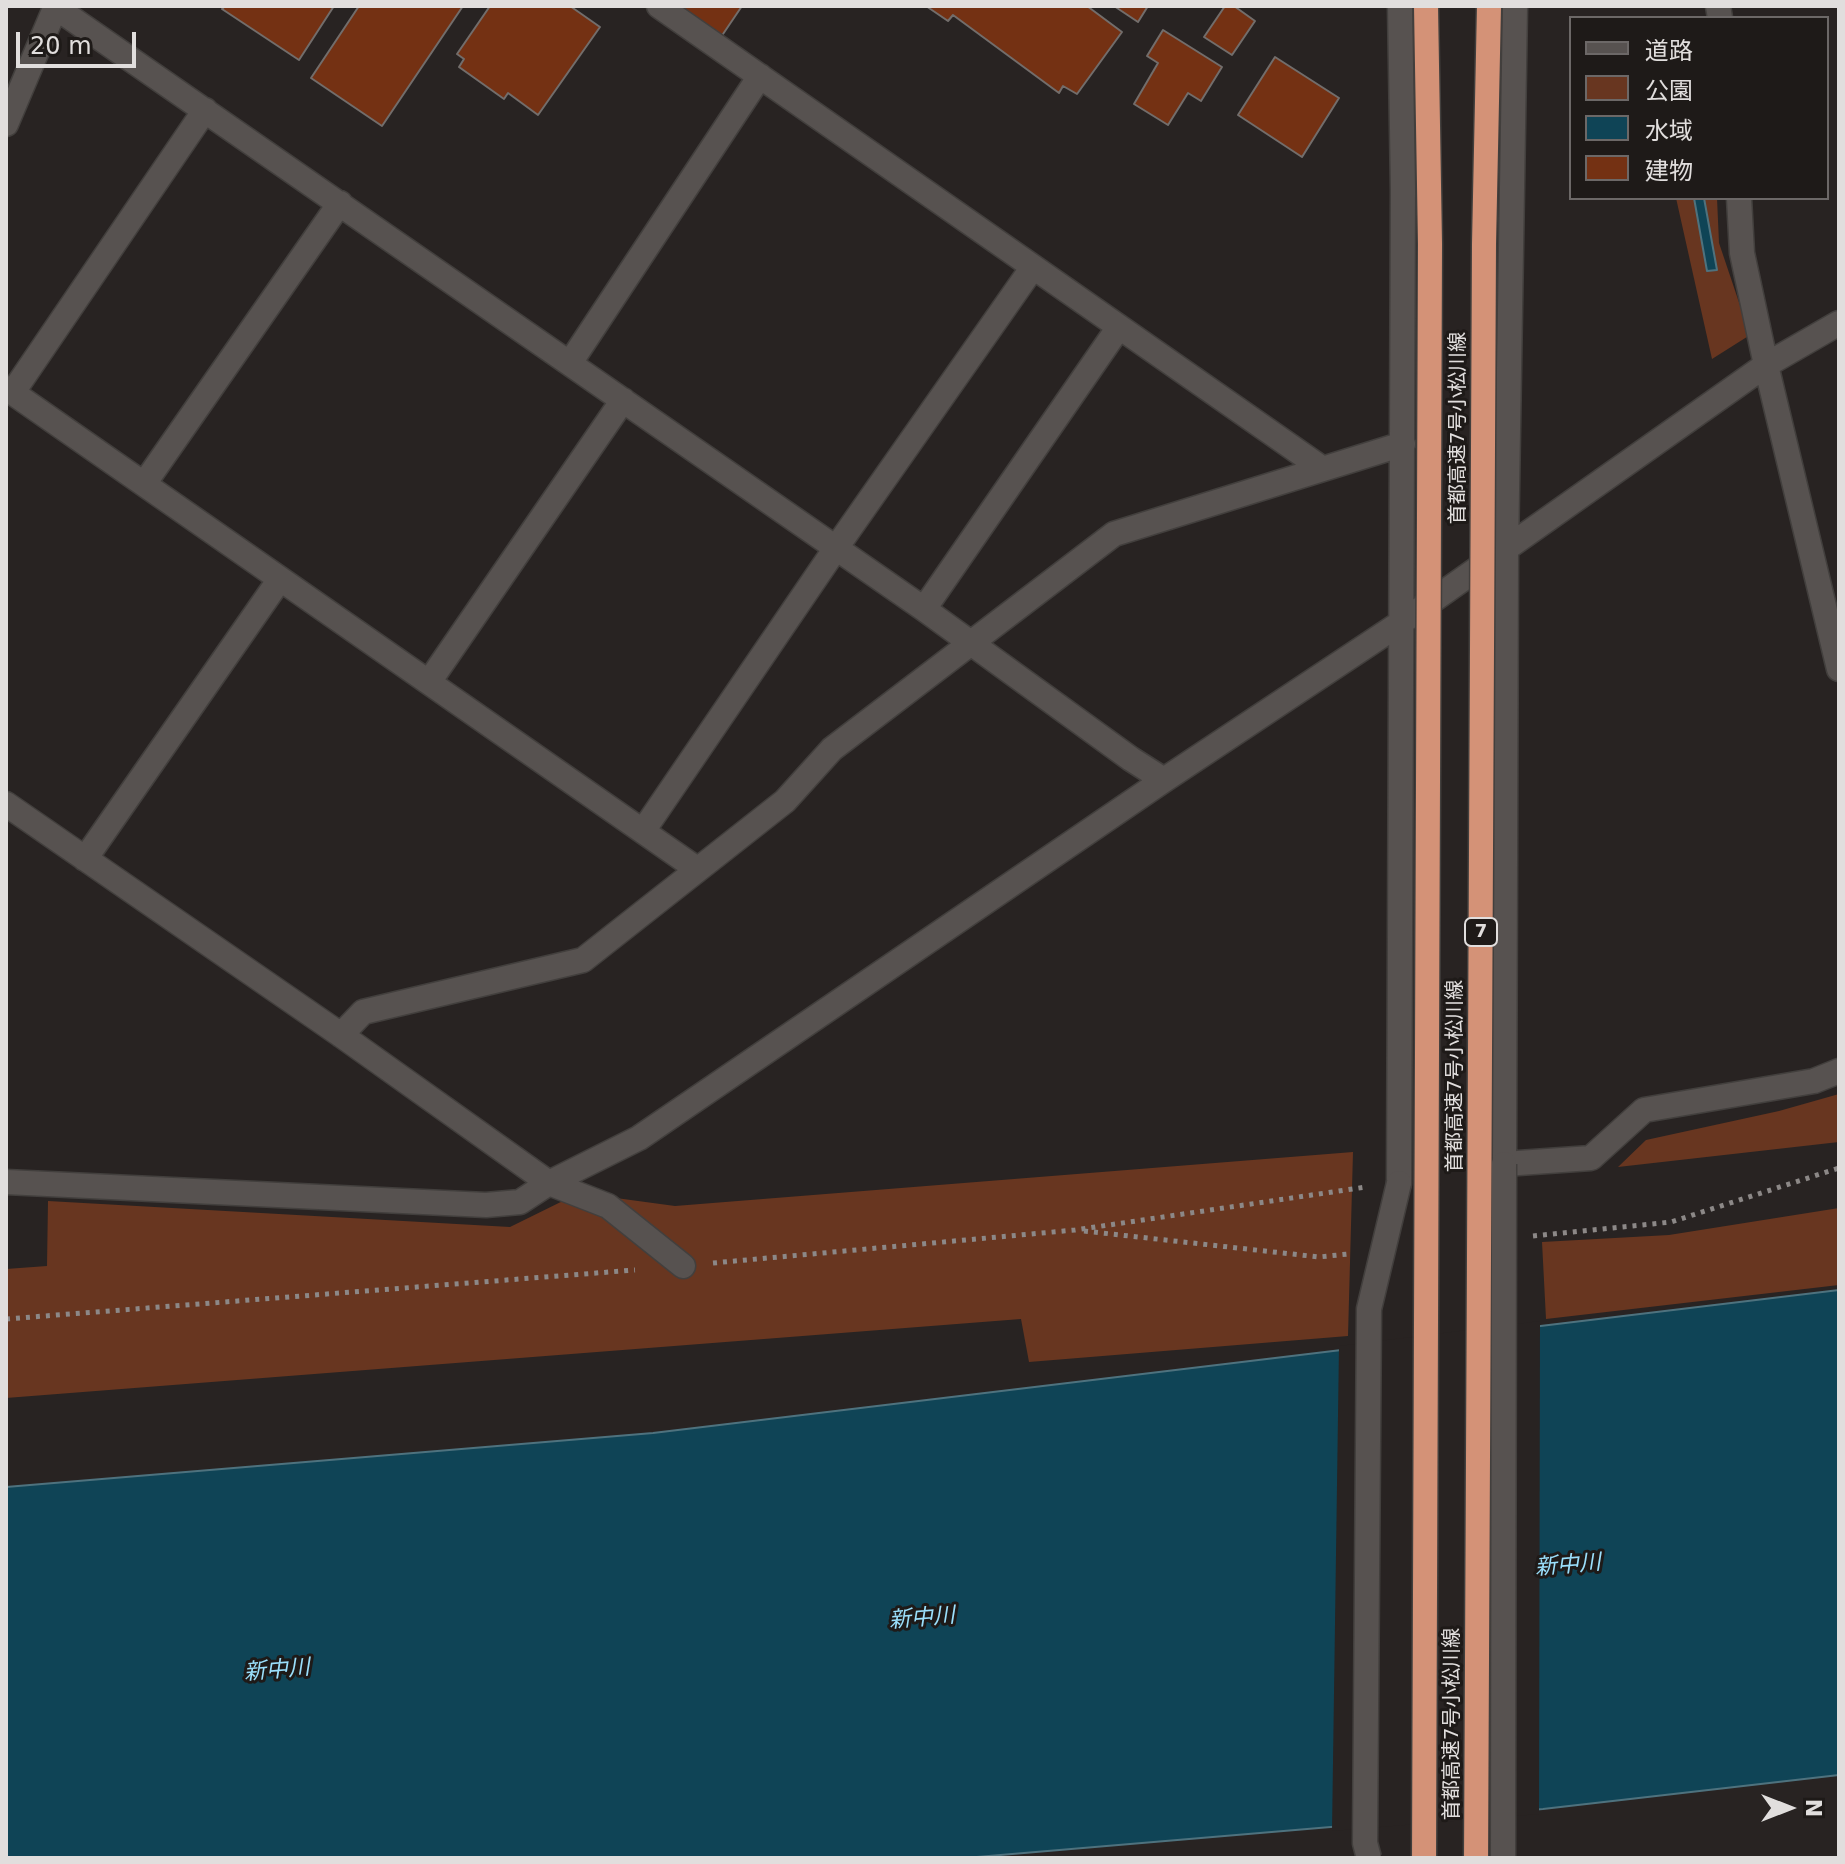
<!DOCTYPE html>
<meta charset="utf-8">
<style>
body{margin:0}
#map{position:relative;width:1845px;height:1864px;overflow:hidden;background:#282322;font-family:"DejaVu Sans","Noto Sans JP",sans-serif}
canvas{display:block}
.frame{position:absolute;inset:0;border:8px solid #e1dedd;pointer-events:none}
.legend{position:absolute;left:1569px;top:16px;width:260px;height:184px;box-sizing:border-box;background:#1e1a18;border:2px solid #6c6867;margin:0;padding:10px 14px;list-style:none;font-size:24px;color:#e1dedd}
.legend li{display:flex;align-items:center;gap:16px;height:40px}
.legend b{width:40px;border:2px solid #6c6867}
.north{position:absolute;left:1749px;top:1768px;width:80px;height:80px;-webkit-text-stroke:6px #1e1a18;paint-order:stroke;rotate:90deg;font-size:22px;font-weight:700;line-height:32px;text-align:center;color:#e1dedd}
.north::after{content:'';display:block;margin:auto;width:28px;height:36px;background:#e1dedd;clip-path:polygon(50% 0,100% 100%,50% 72%,0 100%)}
.scale{position:absolute;left:16px;top:32px;width:120px;height:36px;box-sizing:border-box;border:4px solid #e1dedd;border-top:0;padding-left:10px;font-size:24px;line-height:28px;white-space:nowrap;color:#e1dedd;-webkit-text-stroke:6px #1e1a18;paint-order:stroke}
</style>
<div id="map">
<canvas width="1845" height="1864"></canvas>
<div class="frame"></div>
<ul class="legend">
<li><b style="height:10px;background:#575250"></b>道路</li>
<li><b style="height:22px;background:#683620"></b>公園</li>
<li><b style="height:22px;background:#0f4456"></b>水域</li>
<li><b style="height:22px;background:#743113"></b>建物</li>
</ul>
<div class="north">N</div>
<div class="scale">20 m</div>
</div>
<script>
const ctx = document.querySelector('canvas').getContext('2d');
ctx.lineJoin = 'round';
function fill(path, color) { ctx.fillStyle = color; ctx.fill(path, 'evenodd'); }
const toPath = rows => new Path2D(rows.map(r => 'M' + r).join(''));
function strokePath(path, color, width, dash) { ctx.strokeStyle = color; ctx.lineWidth = width; ctx.lineCap = dash ? 'butt' : 'round'; ctx.setLineDash(dash || []); ctx.stroke(path); }
function drawText(font, color, halo, rows, align = 'center') {
  ctx.font = font + ' "DejaVu Sans","Noto Sans JP",sans-serif'; ctx.lineWidth = 6; ctx.setLineDash([]); ctx.textBaseline = 'middle'; ctx.strokeStyle = halo; ctx.fillStyle = color; for (const [text, x, y, turn = 0] of rows) {
    ctx.save(); ctx.translate(x, y); ctx.rotate((+turn || 0) * Math.PI / 180); ctx.textAlign = isNaN(turn) ? turn : align; if (halo) ctx.strokeText(text, 0, 0); ctx.fillText(text, 0, 0); ctx.restore();
  }
}
const green = toPath([
 [1676,198,1717,198,1719,243,1750,335,1712,359],
 [1839,1094,1839,1142,1618,1167,1646,1140,1779,1111],
 [1353,1152,1348,1336,1029,1362,1021,1319,6,1398,6,1269,47,1266,48,1201,510,1227,579,1193,675,1206],
 [1839,1208,1839,1285,1546,1319,1542,1242,1669,1235]
]);
const water = toPath([
 [1694,198,1704,198,1717,270,1707,271,1694,198],
 [1839,1290,1839,1775,1543,1809,965,1858,6,1858,6,1487,653,1433,1839,1290]
]);
const pier = toPath([
 [1540,1321,1539,1814,1332,1831,1339,1346]
]);
const building = toPath([
 [225,6,334,6,299,60,222,9,225,6],
 [359,6,463,6,382,126,311,78,359,6],
 [490,6,570,6,600,27,538,115,508,93,504,99,459,67,464,59,457,54,490,6],
 [678,6,742,6,721,37,678,6],
 [926,6,1087,6,1122,32,1077,94,1063,86,1059,93,953,15,948,21,926,6],
 [1114,6,1148,6,1138,22,1114,6],
 [1225,6,1234,6,1255,21,1232,55,1204,37,1225,6],
 [1163,30,1222,67,1201,101,1188,93,1168,125,1134,104,1158,63,1147,56,1163,30],
 [1275,57,1339,98,1302,157,1238,115,1275,57]
]);
const path = toPath([
 [1084,1231,1319,1257,1348,1254],
 [1533,1236,1671,1222,1839,1168],
 [713,1263,1075,1230,1366,1187],
 [6,1319,635,1270]
]);
const minor = toPath([
 [659,6,1323,469],
 [1515,6,1506,551,1504,1164,1591,1158,1644,1110,1814,1081,1839,1071],
 [1718,6,1720,18],
 [55,7,924,609,1131,759,1164,780],
 [6,124,56,6],
 [1739,198,1742,253,1766,365,1839,669],
 [570,363,760,76],
 [6,388,697,869],
 [13,392,205,110],
 [144,484,340,203],
 [924,609,1119,327],
 [429,682,623,400],
 [6,804,341,1035,549,1183,608,1206,683,1266],
 [643,831,836,548,1033,267],
 [85,859,280,579],
 [341,1035,363,1012,583,960,785,801,832,749,1114,534,1403,444],
 [6,1182,486,1205,520,1202,549,1183,639,1138,1164,780,1402,622,1766,365,1839,323],
 [1399,1183,1403,190,1400,6]
]);
const minorBridge = toPath([
 [1369,1858,1365,1843,1369,1309,1399,1183],
 [1503,1858,1504,1164]
]);
const highwayBridge = toPath([
 [1424,1858,1430,244,1426,6],
 [1476,1858,1484,244,1489,6]
]);
const shields = [
 [1481,932,32]
];
const shieldNames = [
 ["7",1481,932]
];
const streetNames = [
 ["首都高速7号小松川線",1459,428,-90],
 ["首都高速7号小松川線",1456,1076,-90],
 ["首都高速7号小松川線",1453,1724,-90]
];
const waterNames = [
 ["新中川",1568,1566,-5],
 ["新中川",922,1619,-5],
 ["新中川",277,1671,-5]
];
fill(green, '#683620');
fill(water, '#0f4456');
strokePath(water, '#4e727e', 2);
fill(pier, '#282322');
fill(building, '#743113');
strokePath(building, '#726d6b', 2);
strokePath(minor, '#423f3d', 27);
strokePath(path, '#8c8887', 5, [4, 6]);
strokePath(minor, '#575250', 24);
strokePath(minorBridge, '#423f3d', 27, []);
strokePath(highwayBridge, '#423f3d', 27, []);
strokePath(minorBridge, '#575250', 24);
strokePath(highwayBridge, '#d49277', 24);
for (const [x, y, w] of shields) { const box = new Path2D(); box.roundRect(x - w / 2, y - 14, w, 28, 6); ctx.fillStyle = '#1e1a18'; ctx.fill(box); strokePath(box, '#e1dedd', 2); }
drawText('bold 18px', '#e1dedd', null, shieldNames);
drawText('20px', '#e1dedd', '#1e1a18', streetNames);
drawText('italic 22px', '#9be0fc', '#1e1a18', waterNames);
</script>
